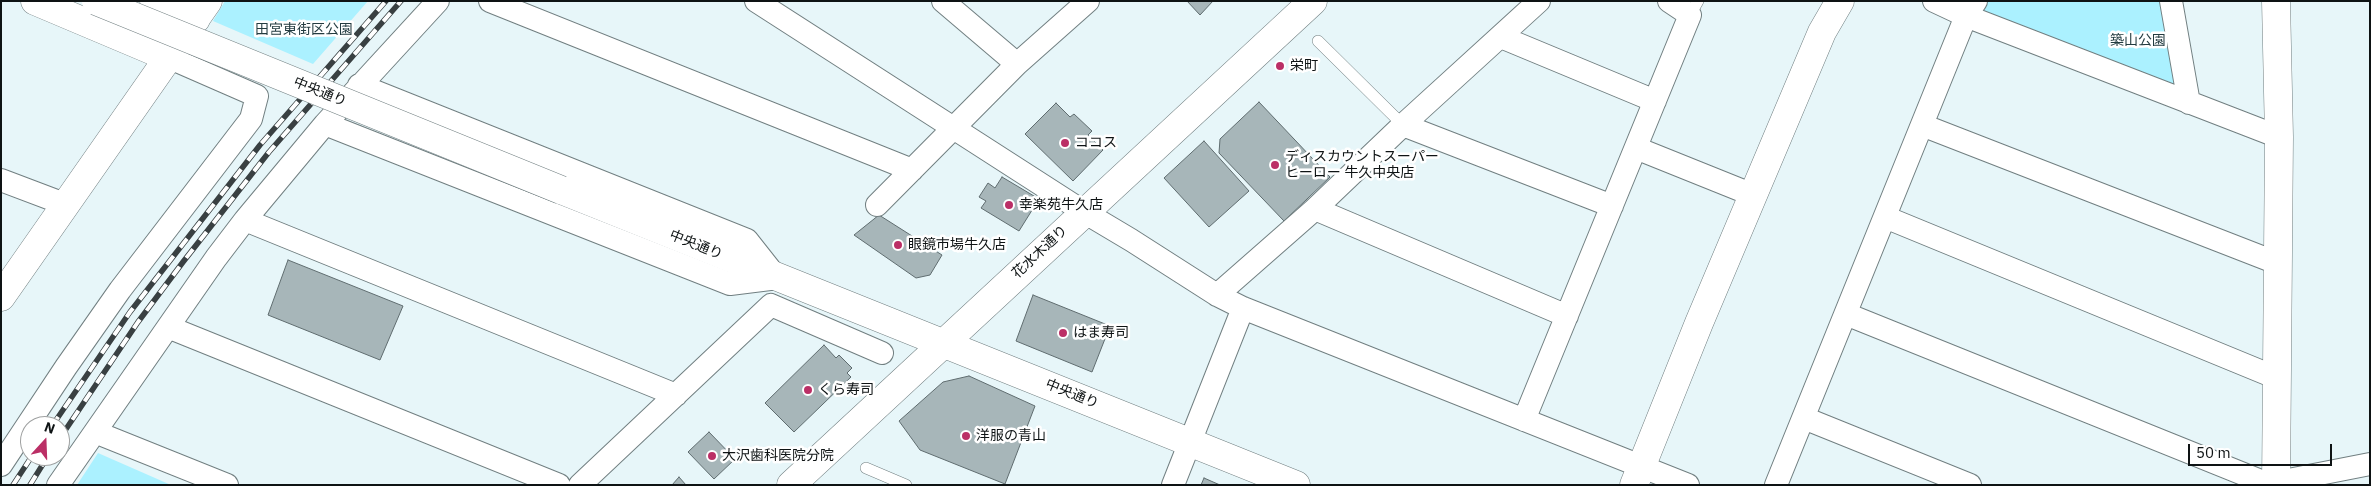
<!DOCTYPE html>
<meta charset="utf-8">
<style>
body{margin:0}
#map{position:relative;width:2371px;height:486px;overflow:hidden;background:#e7f6f9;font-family:"IBM Plex Sans",sans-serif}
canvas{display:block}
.frame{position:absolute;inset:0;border:2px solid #0e1314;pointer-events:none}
.north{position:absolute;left:20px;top:416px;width:50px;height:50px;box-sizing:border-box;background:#fff;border:1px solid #9fa1a1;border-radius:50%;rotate:20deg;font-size:14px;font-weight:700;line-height:20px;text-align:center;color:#0e1314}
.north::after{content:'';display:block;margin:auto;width:18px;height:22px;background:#bb2f66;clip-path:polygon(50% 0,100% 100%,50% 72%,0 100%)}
.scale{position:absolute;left:2188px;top:444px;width:144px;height:22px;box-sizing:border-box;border:2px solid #0e1314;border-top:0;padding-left:6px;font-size:15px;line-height:18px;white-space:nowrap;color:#0e1314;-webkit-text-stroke:4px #fff;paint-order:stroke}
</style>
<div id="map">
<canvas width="2371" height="486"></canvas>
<div class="frame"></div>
<div class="north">N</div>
<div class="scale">50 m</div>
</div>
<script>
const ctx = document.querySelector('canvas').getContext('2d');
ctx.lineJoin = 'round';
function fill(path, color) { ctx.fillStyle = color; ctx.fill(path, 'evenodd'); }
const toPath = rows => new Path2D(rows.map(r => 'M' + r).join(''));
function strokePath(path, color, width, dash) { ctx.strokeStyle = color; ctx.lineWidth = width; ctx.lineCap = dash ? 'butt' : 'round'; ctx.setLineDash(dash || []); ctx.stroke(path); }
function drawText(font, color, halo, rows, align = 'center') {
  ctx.font = font + ' "IBM Plex Sans","Noto Sans JP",sans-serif'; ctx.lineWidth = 5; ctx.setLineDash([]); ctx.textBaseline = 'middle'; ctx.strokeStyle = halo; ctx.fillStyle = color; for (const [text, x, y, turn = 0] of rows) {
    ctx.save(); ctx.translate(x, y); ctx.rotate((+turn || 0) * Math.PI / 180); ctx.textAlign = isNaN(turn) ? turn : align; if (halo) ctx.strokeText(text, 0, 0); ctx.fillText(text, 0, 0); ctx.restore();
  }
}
const green = toPath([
 [225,1,368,1,313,64,213,21],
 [1976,1,2171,1,2189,103,1966,16],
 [98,453,171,485,77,485]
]);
const building = toPath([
 [1187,1,1213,1,1200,15,1187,1],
 [1259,102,1330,177,1284,221,1219,153,1220,139,1259,102],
 [1056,103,1070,117,1074,114,1092,131,1088,135,1103,150,1073,181,1025,134,1056,103],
 [1204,141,1249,191,1209,227,1164,178,1204,141],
 [1002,177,1039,199,1019,231,981,208,986,201,979,197,988,183,995,188,1002,177],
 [879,215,942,255,930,275,916,278,854,235,879,215],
 [288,260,403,306,380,360,268,315,288,260],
 [1033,295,1110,326,1092,372,1016,341,1033,295],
 [824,345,836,358,839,355,852,368,847,373,851,377,794,432,765,403,824,345],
 [969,376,1035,406,1005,484,920,450,899,421,943,382,969,376],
 [709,432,735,459,714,479,688,452,709,432],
 [679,477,686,485,672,485,679,477],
 [1204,478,1220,485,1201,485,1204,478]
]);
const lane = toPath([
 [1690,15,1698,1],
 [1318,41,1403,125],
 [866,468,906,485]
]);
const street = toPath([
 [490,1,912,170],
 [756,1,1084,212,1131,240,1217,295,1243,308,1688,485],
 [943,1,1017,64],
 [1934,1,1966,16,2279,137],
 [2171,1,2189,103],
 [1501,37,1655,101],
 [359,85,747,240,777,278],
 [325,124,730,284,778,278],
 [1403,125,1612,206],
 [1922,125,2277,263],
 [1636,148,1753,195],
 [1,180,67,205],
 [877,205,1017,64,1088,1],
 [1315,209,1567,316],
 [1885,217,2277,378],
 [245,220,676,395],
 [1217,295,1315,209,1403,125,1539,1],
 [1846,314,2268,484,2370,464],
 [168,327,559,485],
 [1804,418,1970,485],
 [1524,420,1690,15,1669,1],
 [95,432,227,485],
 [1,465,66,367,120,290,251,119,257,96,170,58],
 [58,485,216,258,245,220,325,124,438,1],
 [580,485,771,305,882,353],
 [1173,485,1243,308],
 [1776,485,1966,16,1976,1]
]);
const secondary = toPath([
 [35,1,170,58],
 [154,1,196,19],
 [2276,1,2279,137,2276,485],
 [561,190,1296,485],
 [1,297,208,1],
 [791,485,1313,1],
 [1634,485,1699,323,1822,32,1840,1]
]);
const rail = toPath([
 [52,426,130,312,260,145,386,1],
 [60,438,138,322,183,262,269,152,401,1],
 [13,485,32,456],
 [30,485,48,456]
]);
const secondaryBridge = toPath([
 [96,1,561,190]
]);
const markers = [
 [1280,66,5,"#bb2f66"],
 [1065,143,5,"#bb2f66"],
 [1275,165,5,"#bb2f66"],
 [1009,205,5,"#bb2f66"],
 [898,245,5,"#bb2f66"],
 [1063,333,5,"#bb2f66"],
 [808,390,5,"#bb2f66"],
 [966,436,5,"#bb2f66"],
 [712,456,5,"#bb2f66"]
];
const parkNames = [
 ["田宮東街区公園",304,30],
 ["築山公園",2138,41]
];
const poiNames = [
 ["栄町",1290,66],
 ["ココス",1075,143],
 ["ディスカウントスーパー",1285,157],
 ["ヒーロー 牛久中央店",1285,173],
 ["幸楽苑牛久店",1019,205],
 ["眼鏡市場牛久店",908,245],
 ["はま寿司",1073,333],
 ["くら寿司",818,390],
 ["洋服の青山",976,436],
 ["大沢歯科医院分院",722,456]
];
const streetNames = [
 ["中央通り",320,92,22],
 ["中央通り",696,245,22],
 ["花水木通り",1040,252,-43],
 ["中央通り",1072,394,22]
];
fill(green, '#abf1ff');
fill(building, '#a7b6b9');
strokePath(building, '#5f6c6f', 1);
strokePath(lane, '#717f81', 12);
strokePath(street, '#717f81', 24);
strokePath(secondary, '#717f81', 29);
strokePath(lane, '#fff', 11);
strokePath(street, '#fff', 22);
strokePath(secondary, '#fff', 28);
strokePath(rail, '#394042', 5.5);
strokePath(rail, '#fff', 4, [11]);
strokePath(secondaryBridge, '#717f81', 29, []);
strokePath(secondaryBridge, '#fff', 28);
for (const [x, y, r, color] of markers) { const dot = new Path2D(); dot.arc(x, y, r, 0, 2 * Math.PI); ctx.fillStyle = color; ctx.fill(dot); strokePath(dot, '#fff', 2); }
drawText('14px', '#233b40', '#fff', parkNames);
drawText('14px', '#0e1314', '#fff', poiNames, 'left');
drawText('14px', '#0e1314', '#fff', streetNames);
</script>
